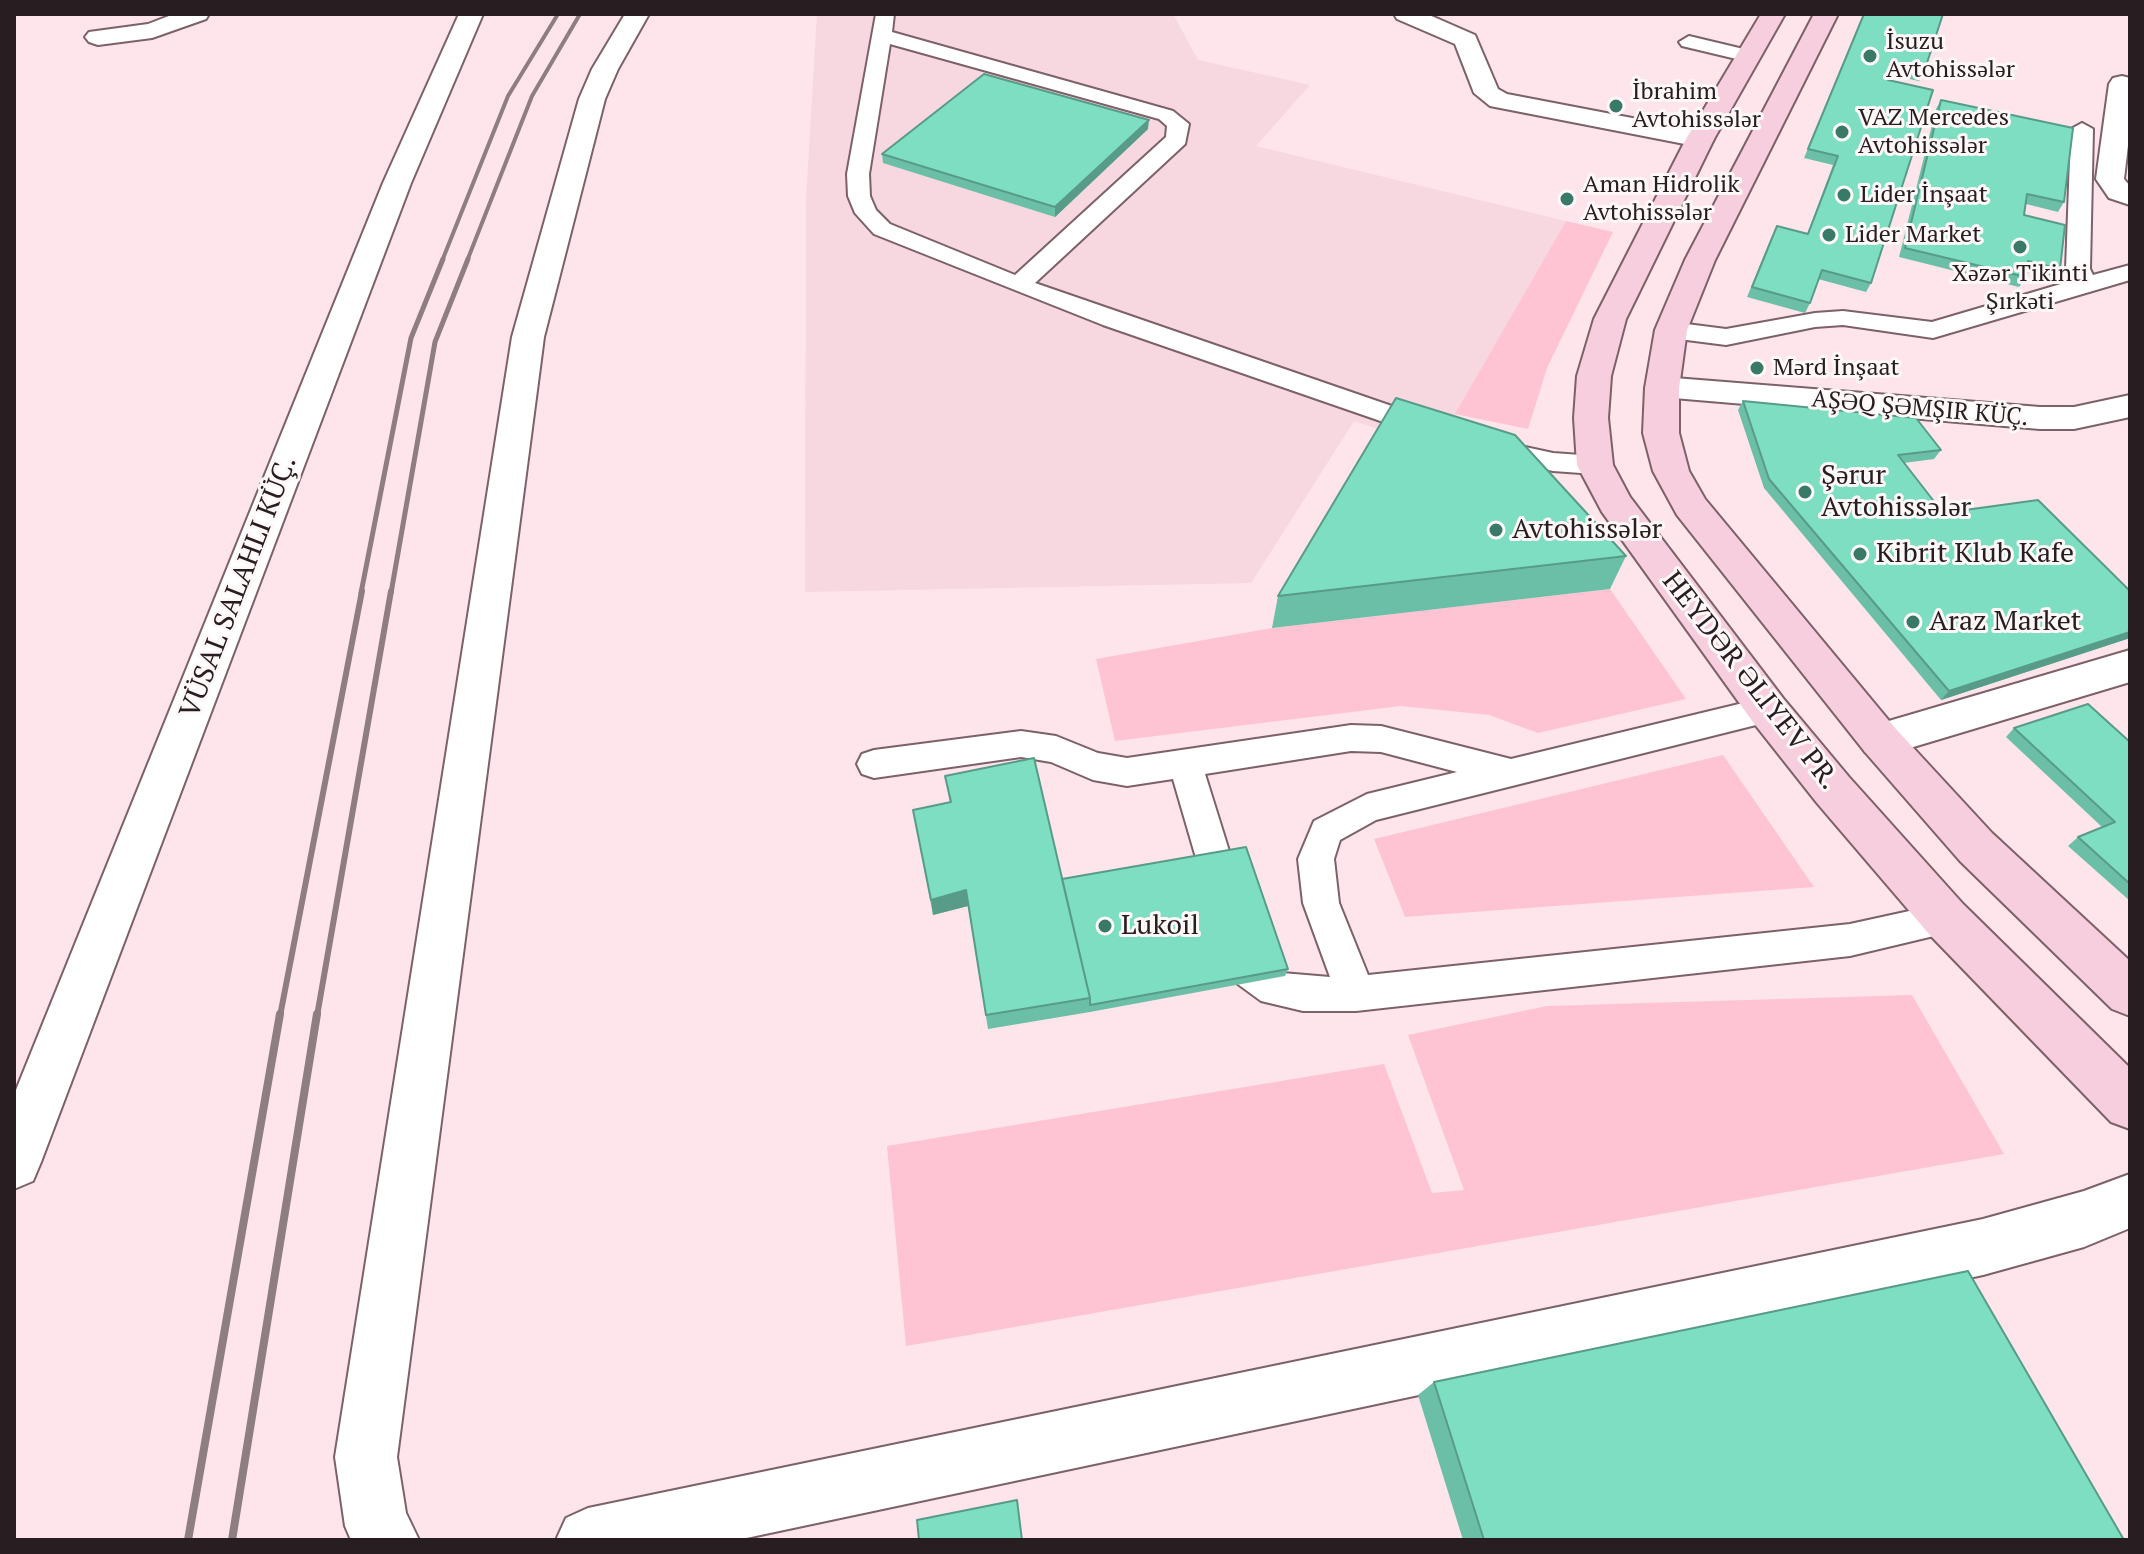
<!DOCTYPE html>
<meta charset="utf-8">
<style>
body{margin:0}
#map{position:relative;width:2144px;height:1554px;overflow:hidden;background:#fee5eb;font-family:"PT Serif",serif}
canvas{display:block}
.frame{position:absolute;inset:0;border:16px solid #281d20;pointer-events:none}
</style>
<div id="map">
<canvas width="2144" height="1554"></canvas>
<div class="frame"></div>
</div>
<script>
const ctx = document.querySelector('canvas').getContext('2d');
ctx.lineJoin = 'round';
function fill(path, color) { ctx.fillStyle = color; ctx.fill(path, 'evenodd'); }
const toPath = rows => new Path2D(rows.map(r => 'M' + r).join(''));
function strokePath(path, color, width, dash) { ctx.strokeStyle = color; ctx.lineWidth = width; ctx.lineCap = dash ? 'butt' : 'round'; ctx.setLineDash(dash || []); ctx.stroke(path); }
function drawText(font, color, halo, rows, align = 'center') {
  ctx.font = font + ' "PT Serif",serif'; ctx.lineWidth = 6; ctx.setLineDash([]); ctx.textBaseline = 'middle'; ctx.strokeStyle = halo; ctx.fillStyle = color; for (const [text, x, y, turn = 0] of rows) {
    ctx.save(); ctx.translate(x, y); ctx.rotate((+turn || 0) * Math.PI / 180); ctx.textAlign = isNaN(turn) ? turn : align; if (halo) ctx.strokeText(text, 0, 0); ctx.fillText(text, 0, 0); ctx.restore();
  }
}
const built = toPath([
 [817,14,1173,14,1198,60,1310,85,1256,146,1566,221,1436,448,1354,421,1251,583,805,592,806,200]
]);
const green = toPath([
 [1566,221,1613,232,1547,368,1528,429,1455,414],
 [1610,589,1686,699,1538,733,1489,715,1401,706,1115,741,1096,659,1272,628],
 [1723,755,1814,887,1405,917,1374,839],
 [1912,995,2004,1154,906,1346,887,1146,1384,1064,1432,1193,1464,1190,1408,1035,1547,1006]
]);
const lane = toPath([
 [876,14,894,14,892,32,1173,111,1189,124,1185,144,1035,283,1441,423,1445,429,1441,435,1431,438,1421,435,1103,325,874,234,855,213,848,196,847,174,876,14],
 [890,44,1159,119,1167,126,1166,137,1015,275,890,224,876,210,870,196,869,174,890,44],
 [1689,36,1756,52,1759,56,1749,62,1682,46,1679,42,1689,36],
 [2082,123,2093,129,2090,269,2093,275,2130,265,2130,280,1933,338,1843,325,1815,327,1726,345,1671,338,1662,335,1658,330,1662,325,1671,322,1726,329,1815,313,1843,311,1932,322,2071,281,2066,269,2071,129,2082,123],
 [1493,440,1553,453,1595,456,1605,458,1609,465,1605,472,1595,474,1553,471,1483,455,1479,449,1483,443,1493,440],
 [1768,697,1780,701,1784,710,1780,719,1376,820,1340,840,1334,859,1339,903,1368,975,1850,924,1946,903,1959,908,1964,919,1959,930,1850,956,1356,1011,1303,1011,1261,1001,1235,982,1222,945,1228,933,1241,928,1254,933,1264,960,1282,973,1330,977,1303,903,1298,859,1314,821,1367,794,1457,772,1381,752,1351,751,1205,774,1244,899,1239,910,1226,915,1213,910,1208,899,1173,779,1127,786,1093,780,1051,762,1021,757,874,778,862,774,857,764,862,754,874,750,1021,731,1056,736,1098,753,1127,758,1351,725,1381,726,1511,759,1768,697]
]);
const street = toPath([
 [174,14,209,14,206,19,152,38,98,45,89,42,85,37,89,32,148,24,174,14],
 [459,14,483,14,411,183,41,1162,33,1181,14,1189,14,1095,383,183,459,14],
 [625,14,649,14,618,69,605,99,544,337,397,1457,406,1513,419,1540,351,1540,345,1526,335,1457,512,337,579,99,592,69,625,14],
 [1394,14,1427,14,1475,35,1498,89,1507,94,1700,131,1710,133,1714,139,1710,145,1700,147,1490,106,1474,93,1455,44,1397,19,1394,14],
 [2122,76,2130,78,2130,129,2124,179,2130,186,2130,205,2109,198,2096,179,2109,84,2113,78,2122,76],
 [1662,377,2040,407,2074,407,2130,395,2130,417,2074,429,2040,429,1650,396,1645,388,1650,380,1662,377],
 [2130,650,2130,682,1880,757,1865,752,1858,740,1865,728,2130,650],
 [2130,1174,2130,1228,2084,1247,1983,1275,737,1540,556,1540,566,1518,588,1508,1983,1219,2084,1191,2130,1174]
]);
const secondary = toPath([
 [1761,14,1785,14,1714,139,1626,319,1611,376,1608,418,1613,465,1630,497,1783,698,1849,777,1963,904,2130,1068,2130,1129,2111,1122,1929,934,1817,803,1753,722,1602,512,1577,465,1574,418,1577,376,1594,319,1686,139,1761,14],
 [1814,14,1838,14,1715,260,1687,330,1679,388,1679,433,1689,471,1705,499,1895,728,1992,833,2130,961,2130,1016,2112,1009,1960,861,1865,752,1677,515,1653,471,1643,433,1645,388,1655,330,1685,260,1814,14]
]);
const railFar3 = toPath([
 [442,261,508,96,558,14],
 [467,261,532,96,580,14]
]);
const railFar2 = toPath([
 [361,593,411,338,443,259],
 [391,593,435,342,468,259]
]);
const railFar1 = toPath([
 [280,1016,362,591],
 [317,1016,391,591]
]);
const rail = toPath([
 [188,1540,280,1014],
 [232,1540,317,1014]
]);
const wall = toPath([
 [1864,14,1924,72,1919,81,1890,75,1888,80,1871,283,1866,292,1818,279,1810,303,1805,313,1747,297,1772,236,1807,234,1833,165,1804,158],
 [1941,100,2064,202,2058,212,2026,204,2024,215,2060,269,2053,278,2026,272,2026,277,2019,287,1899,257,1936,109],
 [1148,129,1055,217,883,163,882,154],
 [1743,401,1941,450,1934,459,1904,463,1943,513,2130,591,2130,638,1941,700,1764,488,1738,410],
 [1626,556,1610,589,1272,628,1278,596],
 [2014,728,2130,742,2130,901,2068,846,2078,837,2102,827,2006,737],
 [945,776,1062,879,1288,969,1285,976,1090,1012,988,1029,968,906,933,915,913,810,950,803],
 [1434,1382,2124,1540,1463,1540,1418,1395]
]);
const shadedWall = toPath([
 [1149,120,1148,129,1055,217,1055,207],
 [2130,632,2130,638,1941,700,1949,691],
 [966,890,968,906,933,915,931,900]
]);
const building = toPath([
 [1864,14,1943,14,1924,72,1893,65,1888,80,1933,90,1871,283,1822,270,1810,303,1752,287,1777,226,1808,234,1838,156,1808,149,1864,14],
 [984,74,1149,120,1055,207,882,154,984,74],
 [1941,100,2073,128,2064,202,2027,194,2024,215,2065,225,2060,269,2028,261,2026,277,1905,248,1941,100],
 [1396,398,1515,435,1626,556,1278,596,1396,398],
 [1743,401,1916,418,1941,450,1898,455,1943,513,2038,500,2130,591,2130,632,1949,691,1769,479,1743,401],
 [2088,704,2130,742,2130,884,2078,837,2115,822,2014,728,2088,704],
 [1034,758,1090,998,986,1015,966,890,931,900,913,810,951,802,945,776,1034,758],
 [1246,847,1288,969,1090,1005,1090,998,1062,879,1246,847],
 [1968,1271,2124,1540,1484,1540,1434,1382,1968,1271],
 [1017,1500,1022,1540,919,1540,917,1520,1017,1500]
]);
const markers = [
 [1870,56,8,"#397967"],
 [1616,106,8,"#397967"],
 [1842,132,8,"#397967"],
 [1844,195,8,"#397967"],
 [1567,199,8,"#397967"],
 [1829,235,8,"#397967"],
 [2020,247,8,"#397967"],
 [1757,368,8,"#397967"],
 [1805,492,8,"#397967"],
 [1496,530,8,"#397967"],
 [1860,554,8,"#397967"],
 [1913,622,8,"#397967"],
 [1105,926,8,"#397967"]
];
const farPoinames = [
 ["İsuzu",1886,42],
 ["Avtohissələr",1886,70],
 ["İbrahim",1632,92],
 ["Avtohissələr",1632,120],
 ["VAZ Mercedes",1858,118],
 ["Avtohissələr",1858,146],
 ["Aman Hidrolik",1583,185],
 ["Avtohissələr",1583,213],
 ["Lider İnşaat",1860,195],
 ["Lider Market",1845,235],
 ["Xəzər Tikinti",2020,274,"center"],
 ["Şırkəti",2020,302,"center"],
 ["Mərd İnşaat",1773,368]
];
const farStreetnames = [
 ["AŞƏQ ŞƏMŞIR KÜÇ.",1920,409,5]
];
const poiNames = [
 ["Şərur",1821,476],
 ["Avtohissələr",1821,508],
 ["Avtohissələr",1512,530],
 ["Kibrit Klub Kafe",1876,554],
 ["Araz Market",1929,622],
 ["Lukoil",1121,926]
];
const streetNames = [
 ["VÜSAL SALAHLI KÜÇ.",239,587,-69],
 ["HEYDƏR ƏLIYEV PR.",1750,681,52]
];
fill(built, '#f7d7e0');
fill(green, '#fec4d4');
strokePath(lane, '#7c6169', 4);
strokePath(street, '#7c6169', 4);
strokePath(secondary, '#7c6169', 4);
fill(lane, '#fff');
fill(street, '#fff');
fill(secondary, '#f7cedd');
strokePath(railFar3, '#8e7d81', 4);
strokePath(railFar2, '#8e7d81', 5);
strokePath(railFar1, '#8e7d81', 6);
strokePath(rail, '#8e7d81', 8);
fill(wall, '#6cbfa7');
fill(shadedWall, '#589b88');
fill(building, '#7edec2');
strokePath(building, '#589b88', 2);
for (const [x, y, r, color] of markers) { const dot = new Path2D(); dot.arc(x, y, r, 0, 2 * Math.PI); ctx.fillStyle = color; ctx.fill(dot); strokePath(dot, '#fef8f9', 3); }
drawText('24px', '#281d20', '#fef8f9', farPoinames, 'left');
drawText('24px', '#281d20', '#fef8f9', farStreetnames);
drawText('28px', '#281d20', '#fef8f9', poiNames, 'left');
drawText('28px', '#281d20', '#fef8f9', streetNames);
</script>
